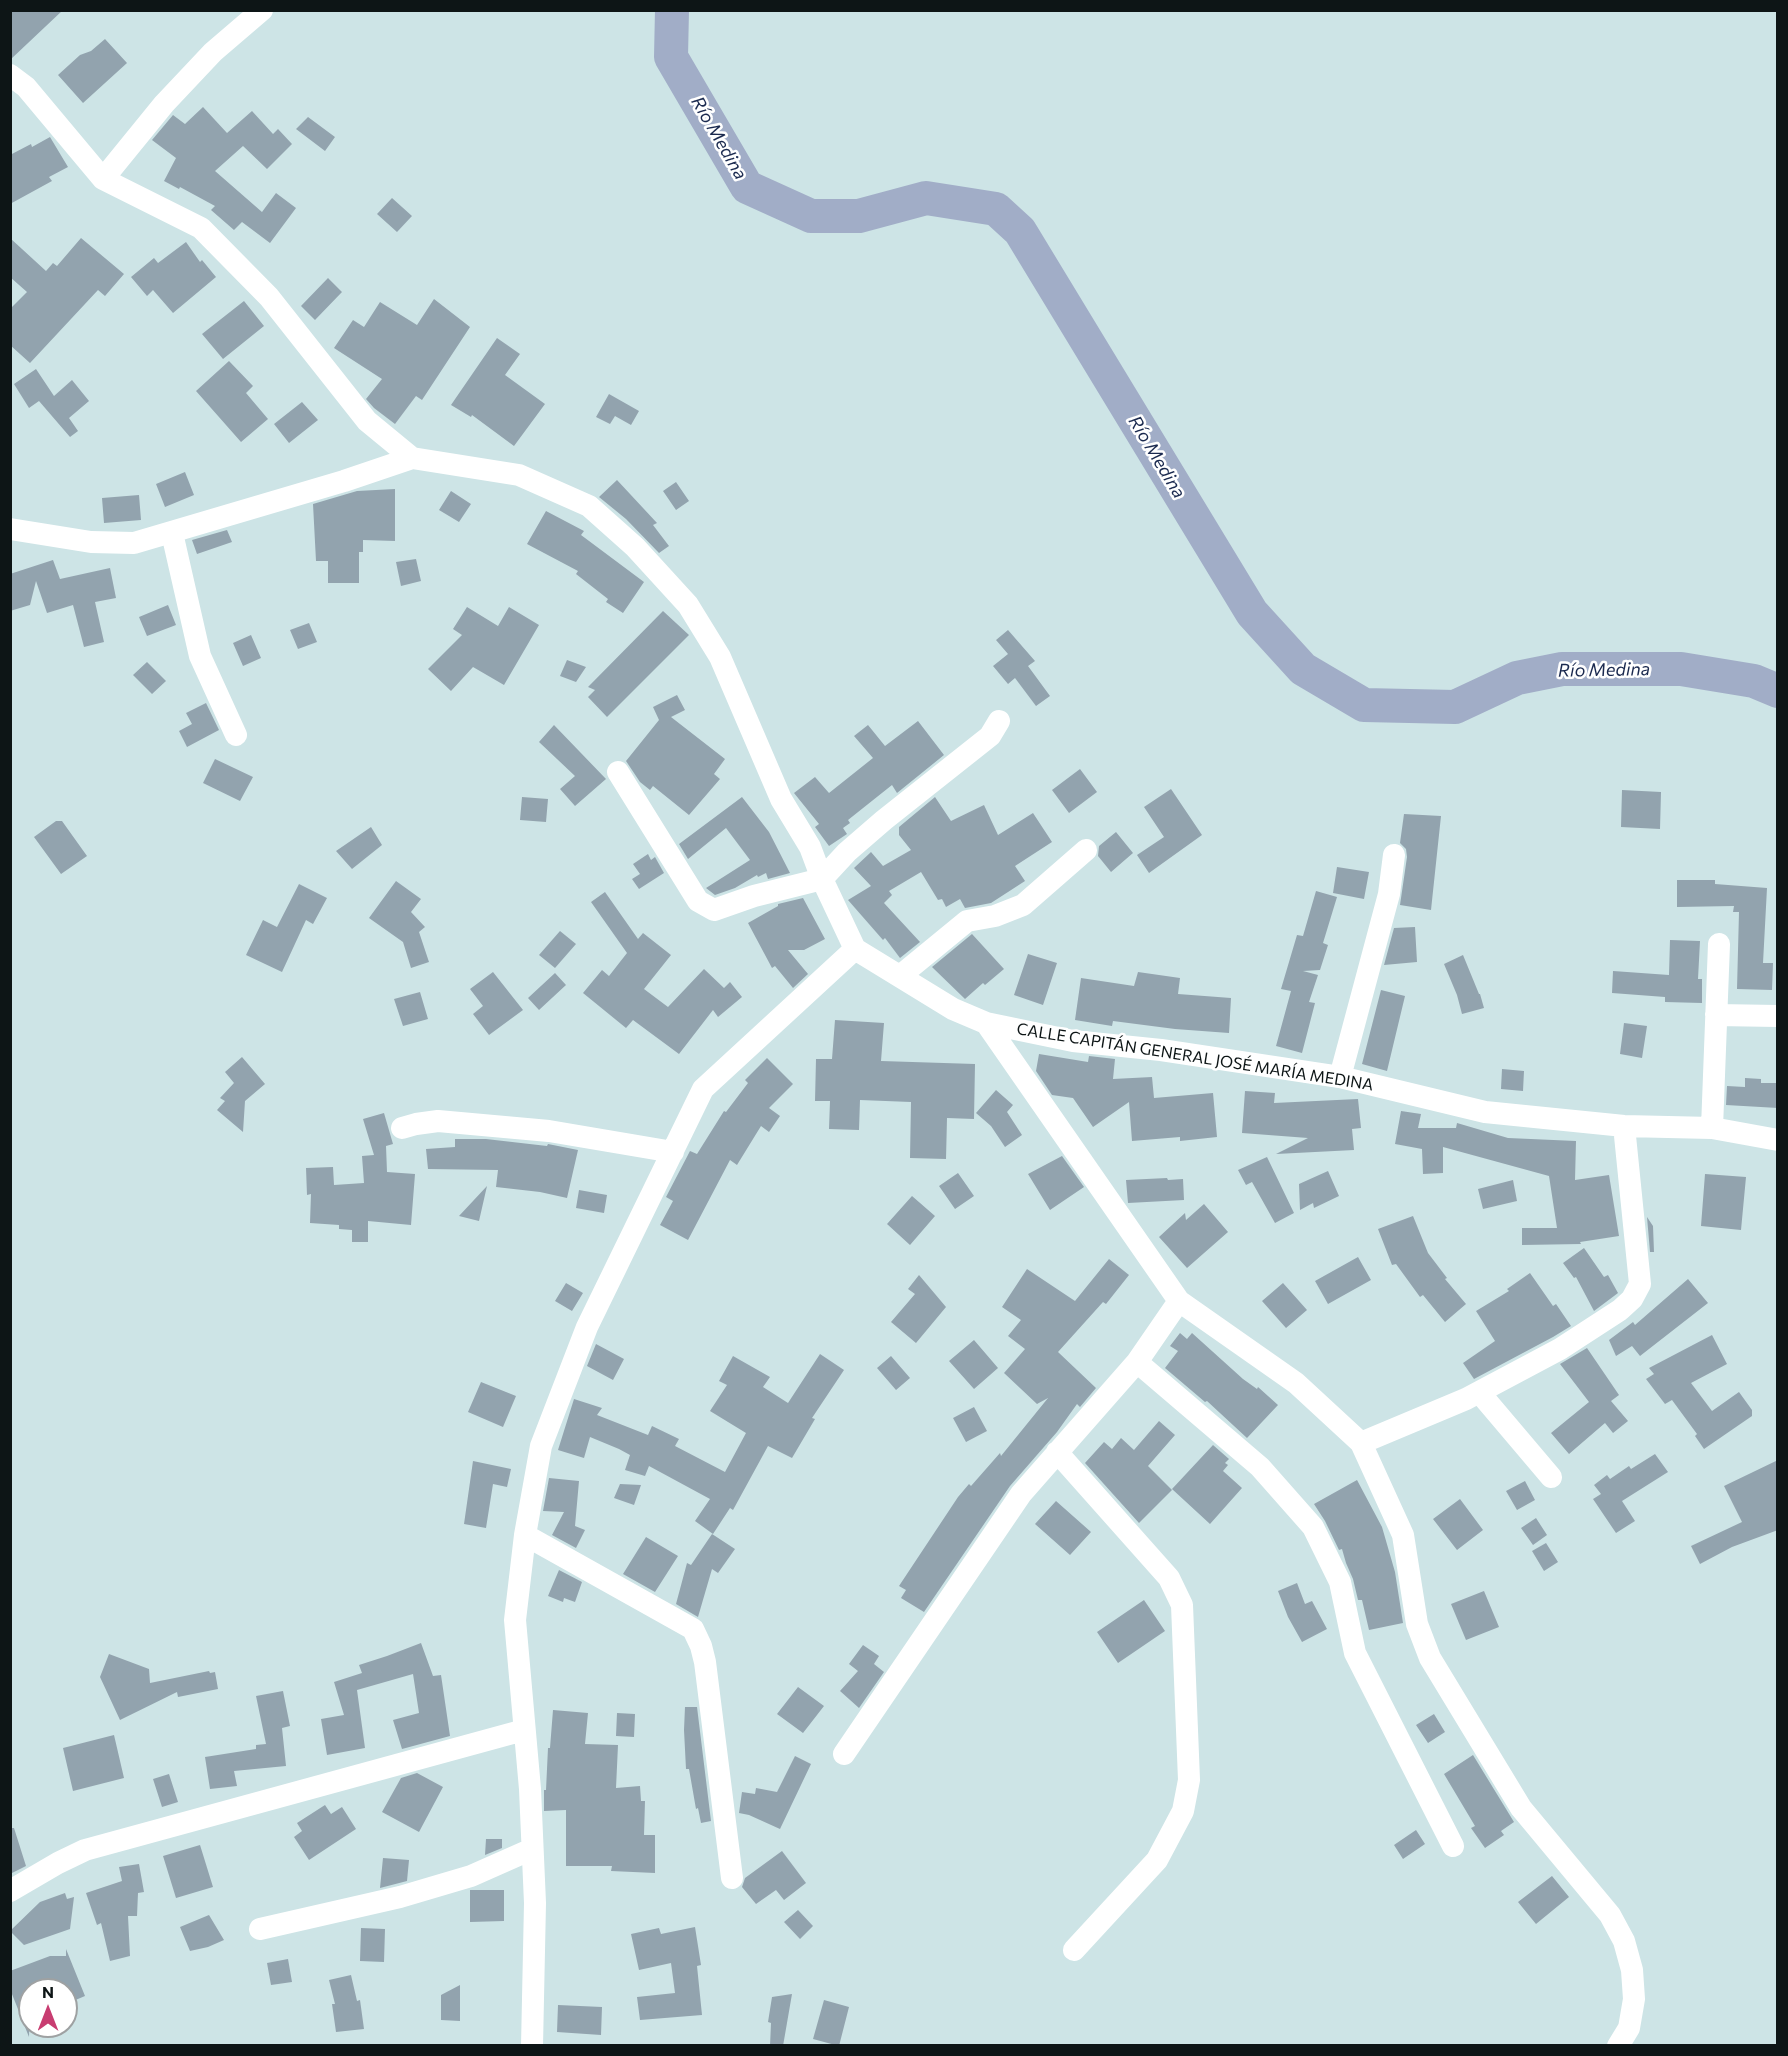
<!DOCTYPE html>
<meta charset="utf-8">
<style>
body{margin:0}
#map{position:relative;width:1788px;height:2056px;overflow:hidden;background:#cde4e6;font-family:Commissioner,sans-serif}
canvas{display:block}
.frame{position:absolute;inset:0;border:12px solid #0d1516;pointer-events:none}
.north{position:absolute;left:18px;top:1978px;width:60px;height:60px;box-sizing:border-box;background:#fff;border:2px solid #9ea1a2;border-radius:50%;rotate:0deg;font-size:16px;font-weight:700;line-height:24px;text-align:center;color:#0d1516}
.north::after{content:'';display:block;margin:auto;width:21px;height:27px;background:#c83d71;clip-path:polygon(50% 0,100% 100%,50% 72%,0 100%)}
</style>
<div id="map">
<canvas width="1788" height="2056"></canvas>
<div class="frame"></div>
<div class="north">N</div>
</div>
<script>
const ctx = document.querySelector('canvas').getContext('2d');
ctx.lineJoin = 'round';
const toPath = rows => new Path2D(rows.map(r => 'M' + r).join(''));
function strokePath(path, color, width, dash) { ctx.strokeStyle = color; ctx.lineWidth = width; ctx.lineCap = dash ? 'butt' : 'round'; ctx.setLineDash(dash || []); ctx.stroke(path); }
function fill(path, color) { ctx.fillStyle = color; ctx.fill(path, 'evenodd'); }
function drawText(font, color, halo, rows, align = 'center') {
  ctx.font = font + ' Commissioner,sans-serif'; ctx.lineWidth = 5; ctx.setLineDash([]); ctx.textBaseline = 'middle'; ctx.strokeStyle = halo; ctx.fillStyle = color; for (const [text, x, y, turn = 0] of rows) {
    ctx.save(); ctx.translate(x, y); ctx.rotate((+turn || 0) * Math.PI / 180); ctx.textAlign = isNaN(turn) ? turn : align; if (halo) ctx.strokeText(text, 0, 0); ctx.fillText(text, 0, 0); ctx.restore();
  }
}
const river = toPath([
 [672,10,671,57,747,187,811,216,859,216,926,198,996,209,1020,231,1252,613,1303,669,1364,705,1455,707,1517,678,1562,669,1681,669,1754,681,1778,691]
]);
const building = toPath([
 [10,10,63,10,10,60],
 [105,39,127,63,83,103,58,75,80,55,91,51],
 [203,107,227,133,252,111,273,134,278,129,292,144,267,169,243,146,215,171,262,212,276,193,296,208,270,243,242,222,234,230,211,210,215,206,180,187,179,189,164,181,176,158,152,140,173,115,185,124],
 [308,117,335,137,325,151,296,129],
 [50,137,68,167,49,177,52,181,10,204,10,155,31,144,32,147],
 [392,198,412,216,397,232,377,214],
 [10,238,46,271,53,263,57,266,81,238,124,274,105,296,98,290,30,363,10,345,10,309,27,292,10,277],
 [186,242,200,262,202,260,216,277,173,313,153,290,147,296,131,277,154,258,158,263],
 [328,278,342,292,315,320,301,306],
 [434,299,470,327,422,400,416,396,395,424,374,408,366,399,382,379,334,348,353,320,364,327,380,302,417,325],
 [244,301,264,326,223,359,202,334],
 [497,338,520,354,505,375,545,404,514,446,472,415,471,417,451,405],
 [229,361,253,386,246,393,268,419,241,442,196,391],
 [36,369,54,396,72,380,89,401,69,418,78,431,70,437,39,401,29,408,14,384],
 [609,394,639,411,631,425,615,416,610,424,596,417],
 [302,402,318,420,289,443,274,424],
 [185,472,194,495,165,507,156,484],
 [617,480,657,523,653,525,669,546,659,553,626,519,599,497],
 [676,482,689,501,676,510,663,491],
 [395,489,395,541,363,540,363,552,359,552,359,583,328,583,328,561,316,561,313,504,357,491],
 [451,491,471,504,459,522,439,510],
 [139,495,141,520,104,523,102,498],
 [546,511,584,531,581,535,644,582,623,613,606,602,608,599,576,574,578,571,527,544],
 [227,530,232,542,197,554,192,540],
 [416,559,421,581,401,586,396,562],
 [53,560,60,579,110,568,116,598,95,602,104,642,84,647,73,605,47,613,36,581,30,605,10,611,10,574],
 [168,605,176,625,147,636,139,617],
 [467,607,498,626,509,607,539,625,504,685,473,667,451,691,428,669,462,635,453,629],
 [663,611,689,635,607,717,588,697,595,690,588,687],
 [309,623,317,642,298,649,290,630],
 [1008,630,1035,661,1028,666,1050,696,1036,706,1015,678,1008,684,993,666,1008,654,996,640],
 [251,635,261,658,243,666,233,643],
 [567,660,586,667,576,682,560,676],
 [147,662,166,681,152,694,133,675],
 [677,695,685,710,671,717,725,759,714,774,720,779,689,815,653,786,650,790,640,782,626,761,659,720,653,707],
 [206,703,219,730,187,747,179,731,192,724,186,713],
 [918,721,944,755,897,793,892,785,848,820,850,823,843,828,847,834,829,846,815,827,819,824,794,793,815,777,829,793,873,758,854,736,868,725,885,746],
 [554,725,606,779,575,806,560,789,575,776,539,742],
 [215,759,253,777,240,801,203,783],
 [1080,769,1097,792,1069,813,1052,790],
 [1171,789,1202,835,1149,873,1137,855,1164,837,1144,807],
 [1622,790,1661,792,1660,829,1621,827],
 [522,797,548,799,546,822,520,820],
 [742,797,769,832,790,873,768,879,766,873,758,877,757,875,735,888,715,895,706,888,750,860,726,828,688,859,679,844],
 [935,797,951,821,984,805,998,835,1033,813,1052,842,1015,866,1025,881,991,903,965,908,960,899,946,907,942,899,938,900,921,872,889,891,892,895,884,903,920,942,900,958,885,938,883,940,848,900,871,886,854,868,871,852,883,866,911,850,899,835,899,827],
 [1404,814,1441,816,1431,910,1400,905,1407,857,1406,849,1400,843],
 [56,821,62,821,87,856,61,874,34,837],
 [371,827,382,845,352,869,336,851],
 [1116,832,1133,853,1111,872,1098,856,1099,846],
 [648,854,651,860,655,857,664,873,639,889,632,879,640,874,633,864],
 [1337,867,1369,872,1364,899,1333,893],
 [1677,880,1715,880,1715,884,1767,888,1763,963,1773,963,1772,990,1737,989,1739,912,1733,912,1734,906,1677,907],
 [396,881,421,899,411,912,425,927,419,932,429,962,411,968,403,942,369,918],
 [299,884,327,898,313,924,306,920,282,972,246,955,263,920,277,927],
 [1316,891,1337,897,1323,943,1328,945,1320,970,1303,971,1318,975,1309,1002,1315,1003,1302,1053,1276,1046,1291,991,1281,989,1297,935,1303,936],
 [605,892,638,939,643,933,671,955,644,989,668,1007,704,969,724,988,730,982,742,997,718,1017,713,1010,679,1054,633,1020,626,1028,583,993,602,970,609,976,627,953,591,902],
 [803,898,825,939,804,950,788,950,808,974,793,988,775,966,772,968,748,923,778,906,778,904],
 [1415,927,1417,962,1384,965,1394,928],
 [560,931,576,944,555,968,539,955],
 [972,934,1004,969,985,985,983,983,965,999,932,967],
 [1670,940,1700,941,1698,979,1702,979,1702,1003,1665,1002,1665,997,1612,993,1613,971,1669,975],
 [1028,954,1057,963,1043,1005,1014,995],
 [1463,955,1479,994,1480,994,1484,1008,1462,1014,1457,995,1444,964],
 [493,972,523,1010,489,1035,473,1014,483,1006,470,989],
 [1138,972,1180,978,1178,994,1231,998,1229,1033,1175,1029,1113,1021,1112,1026,1075,1020,1081,978,1134,986],
 [555,973,566,985,539,1010,528,998],
 [1381,990,1405,996,1387,1071,1362,1064],
 [420,992,428,1019,403,1026,394,999],
 [835,1020,884,1023,881,1061,975,1064,974,1119,947,1118,946,1159,910,1158,911,1102,860,1100,859,1130,829,1129,830,1101,815,1101,816,1059,832,1059],
 [1624,1023,1647,1026,1642,1058,1620,1054],
 [1039,1054,1088,1062,1089,1056,1115,1059,1113,1079,1152,1077,1154,1098,1213,1093,1217,1137,1180,1141,1180,1137,1132,1141,1129,1102,1093,1127,1073,1098,1052,1095,1036,1071],
 [242,1057,265,1084,245,1101,243,1132,217,1110,225,1101,220,1098,234,1083,225,1072],
 [767,1058,793,1084,769,1108,780,1116,769,1132,761,1126,737,1165,730,1160,688,1240,660,1225,673,1201,666,1197,690,1151,697,1154,724,1111,726,1112,748,1083,745,1080],
 [1502,1069,1524,1071,1523,1091,1501,1089],
 [1745,1078,1761,1079,1761,1083,1778,1083,1778,1108,1726,1105,1727,1086,1745,1087],
 [996,1090,1013,1105,1007,1112,1022,1135,1005,1147,991,1126,976,1113],
 [1245,1091,1275,1093,1274,1103,1358,1099,1361,1128,1352,1129,1354,1150,1276,1154,1308,1138,1242,1133],
 [1401,1111,1421,1114,1418,1128,1456,1128,1457,1123,1508,1138,1576,1141,1575,1180,1609,1175,1619,1236,1580,1242,1581,1244,1522,1245,1522,1228,1557,1228,1549,1176,1443,1147,1443,1173,1423,1174,1422,1149,1395,1144],
 [384,1113,393,1144,386,1146,387,1172,415,1174,411,1225,368,1221,368,1242,352,1242,352,1230,339,1229,339,1225,310,1223,311,1194,307,1195,306,1168,333,1167,334,1185,364,1183,362,1156,374,1155,363,1119],
 [455,1139,486,1139,547,1146,548,1144,578,1150,567,1198,540,1192,496,1187,498,1170,428,1169,426,1149,455,1147],
 [1062,1156,1084,1187,1050,1210,1028,1174],
 [1267,1157,1294,1213,1275,1223,1252,1182,1246,1185,1238,1170],
 [1328,1171,1339,1196,1314,1208,1313,1203,1300,1210,1299,1184],
 [958,1173,974,1196,955,1209,939,1186],
 [1705,1174,1746,1177,1741,1230,1701,1226],
 [1167,1178,1168,1180,1183,1179,1184,1200,1128,1203,1126,1180],
 [1513,1180,1517,1201,1483,1209,1478,1189],
 [487,1186,479,1221,459,1216],
 [579,1190,607,1195,604,1213,576,1208],
 [912,1196,935,1216,910,1245,887,1224],
 [1204,1204,1228,1232,1187,1268,1159,1237,1185,1213,1186,1220],
 [1413,1216,1428,1253,1447,1278,1445,1279,1466,1304,1445,1322,1423,1295,1420,1297,1396,1264,1392,1265,1378,1229],
 [1647,1217,1653,1226,1654,1252,1650,1252],
 [1584,1248,1604,1277,1608,1275,1618,1293,1594,1311,1576,1277,1574,1278,1563,1263],
 [1358,1257,1371,1280,1328,1304,1315,1281],
 [1109,1259,1129,1275,1106,1304,1103,1302,1058,1352,1096,1388,1080,1407,1077,1404,1057,1432,1010,1486,924,1612,901,1598,906,1590,899,1586,958,1497,969,1484,971,1486,1000,1453,1001,1456,1048,1398,1037,1404,1004,1373,1025,1349,1008,1336,1021,1320,1002,1307,1027,1269,1075,1301],
 [1530,1273,1553,1306,1556,1304,1571,1326,1553,1337,1474,1379,1463,1363,1495,1341,1476,1311,1509,1291,1507,1289],
 [919,1275,946,1307,916,1343,891,1322,915,1294,908,1289],
 [1688,1279,1708,1303,1640,1356,1632,1346,1616,1356,1609,1340,1633,1322,1635,1325],
 [566,1283,583,1293,572,1311,555,1301],
 [1283,1283,1307,1310,1286,1328,1262,1301],
 [1180,1333,1187,1339,1192,1333,1243,1379,1257,1389,1258,1387,1278,1405,1247,1438,1207,1401,1205,1402,1165,1368,1178,1351,1170,1346],
 [1712,1335,1727,1364,1691,1383,1712,1411,1739,1392,1752,1410,1752,1416,1704,1449,1695,1436,1697,1434,1672,1400,1665,1404,1646,1379,1654,1374,1649,1368],
 [974,1340,998,1368,974,1389,949,1361],
 [596,1344,624,1359,613,1380,587,1366],
 [1587,1348,1619,1395,1611,1401,1628,1421,1613,1433,1605,1423,1569,1454,1551,1433,1589,1402,1560,1364],
 [820,1354,844,1370,812,1418,815,1419,792,1458,768,1446,733,1510,730,1508,713,1534,695,1521,710,1499,649,1466,645,1476,625,1470,630,1455,619,1449,590,1437,584,1458,558,1450,574,1399,602,1408,597,1415,648,1435,652,1426,679,1439,675,1446,725,1472,746,1433,710,1411,727,1385,719,1381,733,1356,770,1377,763,1387,788,1403],
 [891,1356,910,1378,896,1390,877,1368],
 [481,1382,516,1396,503,1427,468,1412],
 [974,1407,987,1431,966,1442,953,1418],
 [1159,1421,1175,1435,1148,1466,1172,1490,1139,1523,1085,1463,1104,1442,1112,1449,1121,1438,1134,1450],
 [1213,1445,1229,1459,1225,1463,1228,1465,1223,1471,1242,1488,1210,1524,1172,1489],
 [1655,1454,1668,1472,1622,1501,1635,1521,1616,1533,1593,1499,1601,1494,1594,1485,1607,1475,1610,1479,1629,1466,1631,1469],
 [1778,1460,1778,1530,1732,1547,1700,1564,1691,1546,1742,1522,1724,1486],
 [473,1461,511,1469,507,1487,493,1484,486,1528,464,1524],
 [549,1478,579,1481,575,1526,585,1530,576,1548,552,1535,564,1512,543,1511],
 [1357,1480,1382,1527,1395,1572,1403,1623,1369,1630,1362,1600,1358,1600,1353,1579,1346,1563,1342,1549,1339,1550,1325,1521,1314,1504],
 [1525,1481,1535,1500,1517,1510,1506,1491],
 [620,1484,641,1485,634,1505,614,1498],
 [1460,1499,1483,1530,1457,1550,1433,1519],
 [1056,1501,1091,1532,1070,1555,1035,1524],
 [1536,1518,1547,1535,1533,1545,1521,1528],
 [712,1534,735,1549,718,1573,712,1569,698,1617,676,1604,687,1563,691,1565],
 [646,1537,678,1556,655,1592,623,1574],
 [1546,1543,1558,1562,1544,1571,1532,1551],
 [559,1570,582,1582,575,1602,564,1598,563,1602,548,1596],
 [1297,1583,1305,1604,1312,1601,1327,1629,1302,1642,1288,1617,1278,1591],
 [1484,1591,1499,1627,1466,1640,1451,1604],
 [1144,1600,1165,1631,1118,1663,1097,1632],
 [421,1643,433,1676,441,1675,450,1736,402,1749,393,1720,419,1713,413,1674,357,1690,365,1748,327,1755,321,1719,344,1715,334,1682,362,1673,359,1665,387,1656],
 [863,1645,879,1656,874,1664,884,1672,859,1708,840,1691,858,1671,849,1664],
 [109,1654,149,1669,150,1683,209,1671,210,1673,215,1672,218,1689,178,1697,177,1692,120,1720,100,1677],
 [798,1687,824,1706,803,1733,777,1714],
 [283,1691,290,1726,282,1728,286,1766,234,1771,237,1786,210,1789,205,1757,256,1749,256,1745,266,1744,256,1696],
 [685,1707,697,1707,711,1821,701,1823,698,1808,696,1809,689,1769,686,1769,684,1730],
 [553,1710,588,1713,585,1744,618,1745,616,1788,640,1786,641,1801,645,1801,644,1835,655,1835,655,1873,611,1871,612,1866,566,1866,566,1810,544,1811,544,1790,546,1790,548,1748,550,1748],
 [617,1713,635,1714,634,1737,616,1736],
 [1434,1714,1445,1732,1428,1743,1416,1725],
 [114,1735,124,1778,73,1791,63,1748],
 [1473,1755,1514,1822,1501,1831,1504,1835,1485,1848,1471,1828,1475,1826,1444,1774],
 [795,1756,811,1764,780,1829,749,1815,739,1813,742,1792,755,1794,756,1788,777,1792],
 [417,1773,443,1787,419,1832,382,1812,401,1778],
 [169,1774,178,1802,162,1807,153,1779],
 [325,1805,331,1814,342,1807,356,1829,309,1860,294,1837,302,1831,297,1823],
 [10,1828,14,1828,26,1866,10,1874],
 [1416,1830,1425,1844,1403,1859,1394,1845],
 [486,1839,502,1839,502,1848,485,1855],
 [200,1845,213,1887,176,1898,163,1856],
 [782,1851,806,1883,784,1900,776,1890,756,1904,742,1887,745,1878],
 [383,1858,409,1860,407,1881,380,1888],
 [139,1864,144,1892,138,1893,137,1916,128,1916,130,1956,110,1961,101,1923,97,1925,86,1893,122,1881,119,1867],
 [1552,1876,1569,1897,1536,1924,1518,1902],
 [470,1890,504,1890,504,1921,470,1922],
 [65,1893,67,1899,74,1897,70,1929,24,1945,10,1931,40,1902],
 [798,1910,813,1926,800,1939,784,1922],
 [209,1915,224,1940,208,1947,190,1951,180,1927],
 [695,1927,701,1965,697,1966,702,2015,640,2020,637,1997,675,1993,671,1963,639,1970,631,1934,659,1928,661,1934],
 [361,1928,385,1929,384,1962,360,1961],
 [66,1949,85,1996,66,2004,66,1990,30,1990,29,2037,10,1989,10,1971,50,1956,66,1956],
 [288,1959,292,1982,271,1985,267,1963],
 [351,1975,357,2001,360,2000,364,2029,336,2032,332,2004,335,2004,329,1980],
 [460,1985,460,2021,441,2020,441,1995],
 [792,1994,783,2046,770,2046,771,2023,768,2022,772,1997],
 [824,2000,849,2007,839,2046,813,2039],
 [558,2005,602,2007,601,2035,557,2032]
]);
const minor = toPath([
 [10,75,26,87,103,179,201,228,269,297,367,421,412,458,519,475,589,506,635,547,688,605,720,657,781,799,810,847,822,879,855,949,953,1009,986,1023,1073,1041,1161,1050,1340,1077,1485,1112,1624,1126,1712,1128,1778,1140],
 [103,179,164,104,213,52,262,10],
 [10,529,91,542,134,543,344,481,412,458],
 [172,533,200,656,236,735],
 [618,772,698,901,714,910,754,896,822,879,847,852,884,820,990,736,999,721],
 [900,976,967,921,995,916,1023,905,1086,850],
 [1716,1015,1778,1016],
 [986,1023,1179,1301,1296,1383,1361,1443,1403,1535,1417,1624,1430,1658,1521,1808,1610,1915,1624,1941,1632,1970,1634,1999,1629,2028,1618,2046],
 [1340,1077,1389,894,1394,855],
 [402,1128,416,1124,438,1121,549,1131,673,1152],
 [1712,1128,1719,944],
 [1137,1362,1260,1467,1313,1527,1340,1582,1355,1653,1453,1846],
 [1479,1392,1551,1477],
 [1361,1443,1466,1399,1560,1349,1620,1310,1632,1299,1640,1284,1624,1126],
 [1057,1452,1169,1578,1182,1605,1189,1780,1183,1811,1157,1860,1074,1950],
 [525,1535,693,1629,701,1646,705,1662,732,1878],
 [844,1754,1021,1494,1137,1362,1179,1301],
 [10,1891,58,1863,85,1850,524,1730],
 [260,1929,400,1897,471,1876,532,1849],
 [532,2046,535,1903,530,1789,515,1620,525,1535,541,1446,587,1327,703,1089,855,949]
]);
const streetNames = [
 ["CALLE CAPITÁN GENERAL JOSÉ MARÍA MEDINA",1195,1057,9]
];
const waterNames = [
 ["Río Medina",719,138,60],
 ["Río Medina",1157,457,59],
 ["Río Medina",1604,670,-1]
];
strokePath(river, '#a1adc7', 34);
fill(building, '#92a3ae');
strokePath(minor, '#fff', 22);
drawText('16px', '#0d1516', '#fff', streetNames);
drawText('italic 18px', '#1b2a4f', '#fff', waterNames);
</script>
